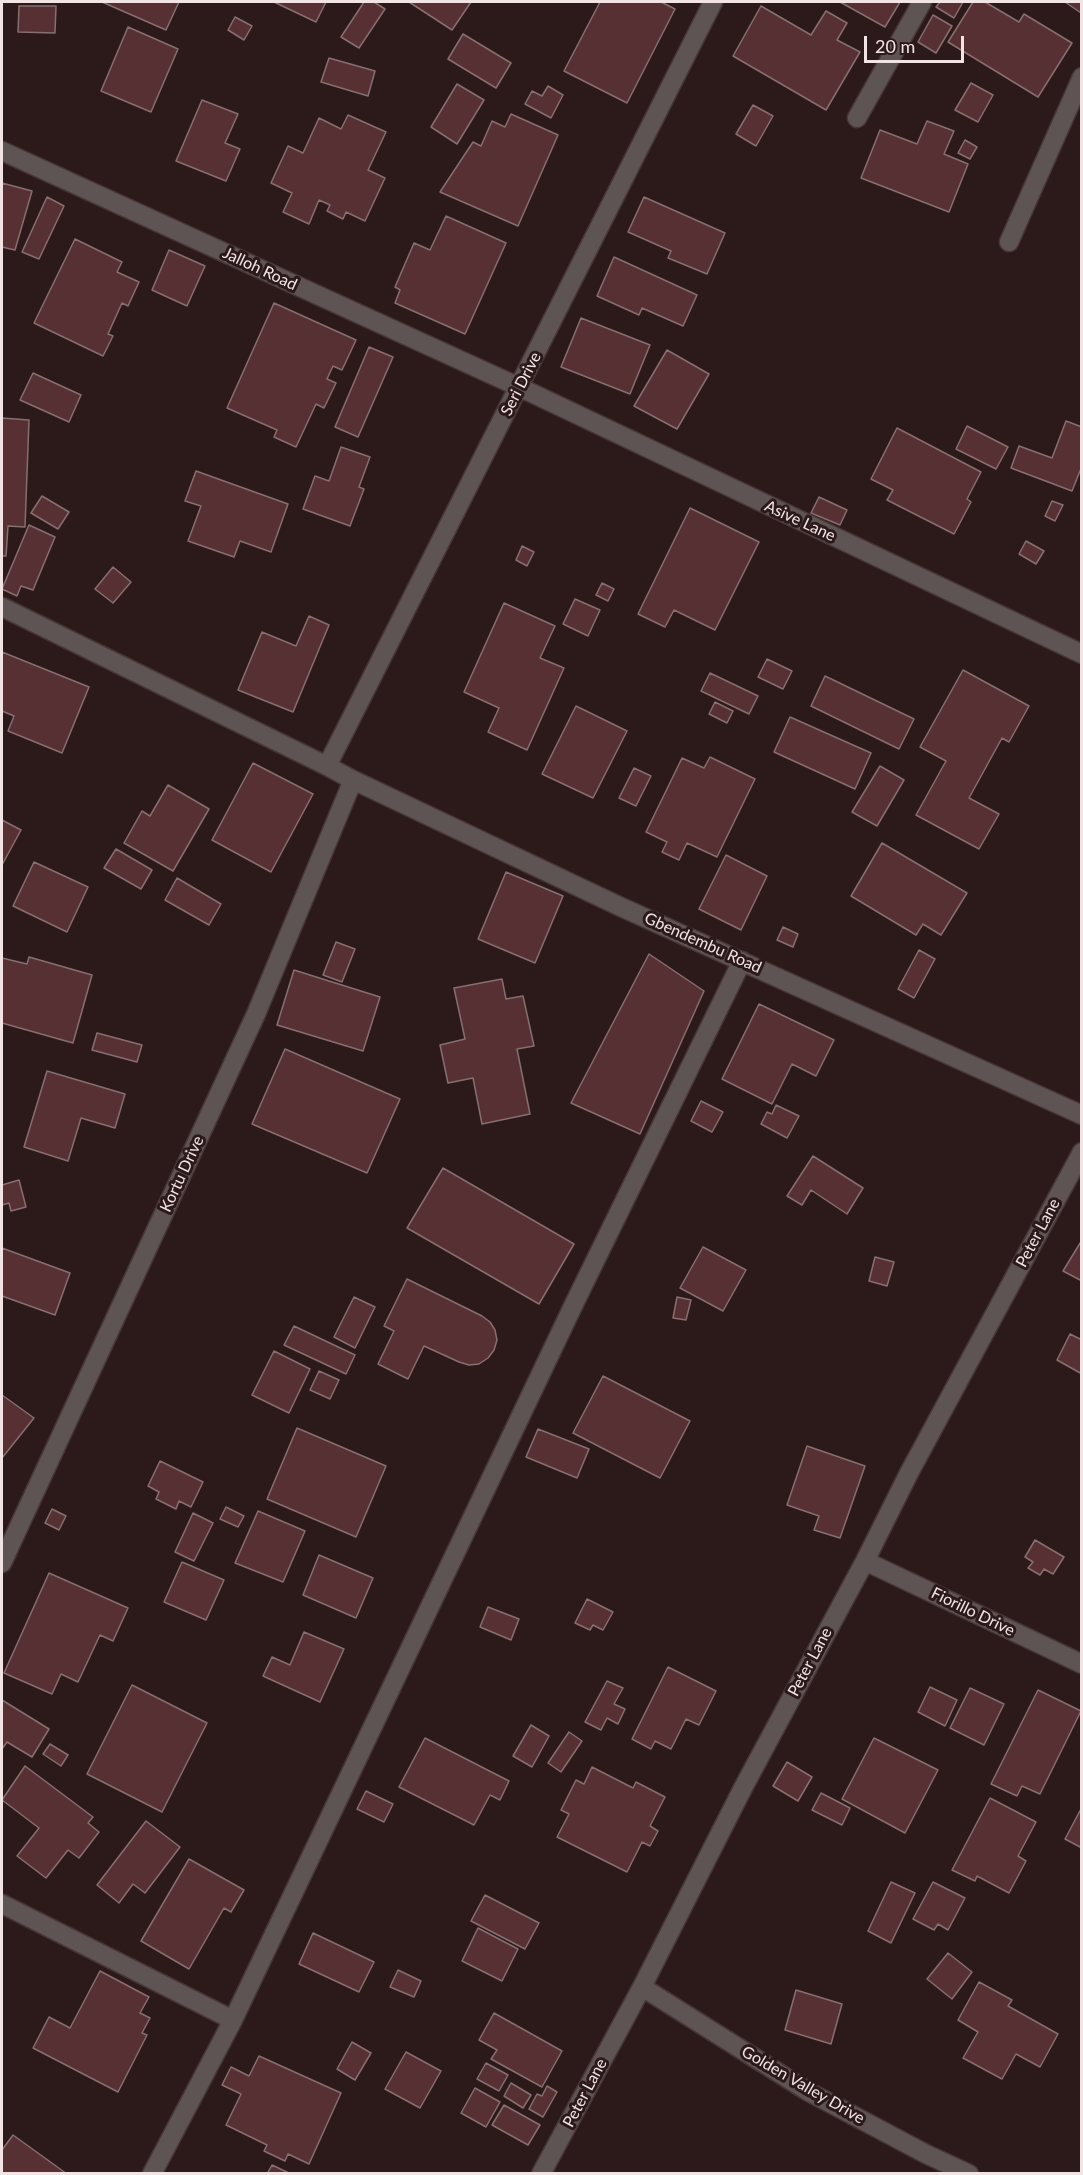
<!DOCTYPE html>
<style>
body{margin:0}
#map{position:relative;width:1083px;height:2175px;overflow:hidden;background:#2c1a1b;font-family:Lato,sans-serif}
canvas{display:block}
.frame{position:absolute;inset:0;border:3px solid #f2e4e5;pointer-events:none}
.scale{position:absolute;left:864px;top:36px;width:100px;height:27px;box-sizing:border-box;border:3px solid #f2e4e5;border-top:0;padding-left:8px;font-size:18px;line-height:21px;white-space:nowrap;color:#f2e4e5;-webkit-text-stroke:4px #2c1a1b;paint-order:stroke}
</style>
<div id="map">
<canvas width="1083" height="2175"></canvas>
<div class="frame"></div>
<div class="scale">20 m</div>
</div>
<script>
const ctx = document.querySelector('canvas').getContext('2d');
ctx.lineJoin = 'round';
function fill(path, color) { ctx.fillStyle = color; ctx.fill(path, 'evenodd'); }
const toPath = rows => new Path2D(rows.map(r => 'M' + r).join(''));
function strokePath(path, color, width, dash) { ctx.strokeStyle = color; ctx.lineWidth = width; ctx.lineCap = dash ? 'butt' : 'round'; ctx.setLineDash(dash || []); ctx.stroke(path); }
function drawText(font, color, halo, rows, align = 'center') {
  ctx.font = font + ' Lato,sans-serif'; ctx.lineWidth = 6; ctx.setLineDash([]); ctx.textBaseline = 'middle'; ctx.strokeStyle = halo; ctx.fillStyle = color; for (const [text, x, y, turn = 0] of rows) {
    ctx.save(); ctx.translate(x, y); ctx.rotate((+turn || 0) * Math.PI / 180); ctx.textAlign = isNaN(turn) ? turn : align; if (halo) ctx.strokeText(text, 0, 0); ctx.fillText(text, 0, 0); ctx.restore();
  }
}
const building = toPath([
 [102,2,179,2,166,30,102,2],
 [274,2,326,2,316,22,274,2],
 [364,2,374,2,385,9,359,48,341,37,364,2],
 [409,2,471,2,452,30,409,2],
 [600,2,661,2,675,9,627,103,564,71,600,2],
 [840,2,900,2,885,27,840,2],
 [940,2,963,2,954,18,936,7,940,2],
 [973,2,985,2,1019,22,1024,14,1072,43,1038,97,948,42,973,2],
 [1065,2,1082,2,1082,12,1081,13,1065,2],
 [19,6,56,6,55,33,18,32,19,6],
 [761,6,811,35,826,11,847,23,837,40,860,52,826,110,733,56,761,6],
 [933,15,952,26,936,53,918,42,933,15],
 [235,17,252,26,244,40,228,30,235,17],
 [128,27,178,49,151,112,101,91,128,27],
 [463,34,511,63,496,88,448,59,463,34],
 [329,58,375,71,368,96,321,82,329,58],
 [971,83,993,95,978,122,955,110,971,83],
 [457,84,484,100,457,144,431,127,457,84],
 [548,86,563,95,551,118,525,104,532,91,542,96,548,86],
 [202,100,238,114,225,143,240,149,226,181,176,161,202,100],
 [753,105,773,116,756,146,736,134,753,105],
 [511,114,558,135,518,226,440,192,473,142,481,146,492,121,505,127,511,114],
 [348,115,386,132,368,170,385,178,365,221,346,212,343,219,327,211,330,205,319,200,309,224,283,212,292,193,271,183,288,146,303,153,319,118,341,129,348,115],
 [927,121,954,131,944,154,968,164,949,212,861,178,880,130,917,144,927,121],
 [965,140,977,147,970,159,958,153,965,140],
 [2,183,32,191,15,250,2,247,2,183],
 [47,197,64,206,39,259,22,252,47,197],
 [644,197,725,233,707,274,668,258,671,251,628,232,644,197],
 [446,216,506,243,465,334,395,303,400,290,395,287,414,243,430,250,446,216],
 [75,239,122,262,117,272,139,282,128,306,122,303,108,334,113,336,103,356,34,323,75,239],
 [169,250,205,266,187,306,152,290,169,250],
 [614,257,697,295,683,326,642,308,639,315,597,296,614,257],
 [274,303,356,340,342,370,333,366,327,379,336,383,324,408,316,404,296,447,274,437,277,430,227,408,274,303],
 [581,318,650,345,630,394,561,367,581,318],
 [369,347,393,357,358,437,335,427,369,347],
 [667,350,709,374,677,429,634,406,667,350],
 [33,373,81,395,69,422,20,400,33,373],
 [2,418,29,420,25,527,8,526,6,556,2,556,2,418],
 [1066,421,1082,427,1082,466,1072,491,1011,468,1019,446,1052,458,1066,421],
 [967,426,1008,447,996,469,956,449,967,426],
 [897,428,981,472,967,499,971,502,954,534,887,500,893,490,871,479,897,428],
 [341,447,370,457,359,487,364,489,350,526,303,509,315,476,329,481,341,447],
 [196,471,288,504,271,552,240,541,234,557,188,541,201,506,185,501,196,471],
 [42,496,69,512,58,529,31,513,42,496],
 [819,497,847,510,840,525,811,513,819,497],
 [1052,501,1063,505,1055,521,1045,516,1052,501],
 [690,508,759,542,715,630,674,610,665,627,638,614,690,508],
 [29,525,55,537,33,590,21,586,17,596,2,589,29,525],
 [1026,541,1044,551,1036,564,1019,554,1026,541],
 [522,546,534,552,527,566,516,560,522,546],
 [113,567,131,582,113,603,95,589,113,567],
 [602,583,614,589,608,601,596,595,602,583],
 [575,599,600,610,588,636,563,624,575,599],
 [504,603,555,626,540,658,564,668,527,750,488,732,499,708,464,692,504,603],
 [309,616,329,625,293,712,238,690,262,632,296,646,309,616],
 [2,652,89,687,62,753,8,731,14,716,2,711,2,652],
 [767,659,792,671,783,689,758,677,767,659],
 [963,670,1029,706,1009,742,1002,738,969,798,999,814,979,849,916,815,946,761,920,747,963,670],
 [710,673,758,696,749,714,701,691,710,673],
 [825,676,914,719,899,749,811,706,825,676],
 [715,702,733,711,727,723,709,714,715,702],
 [576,706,627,731,593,798,542,774,576,706],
 [790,717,871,753,855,789,774,752,790,717],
 [710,757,755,779,717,857,687,843,679,860,662,852,667,842,646,832,682,758,704,768,710,757],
 [253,763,313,794,271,872,212,840,253,763],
 [880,766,904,780,877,826,852,812,880,766],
 [634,768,651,776,636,806,619,798,634,768],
 [168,785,209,809,173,871,124,843,142,811,150,816,168,785],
 [2,820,21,830,2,865,2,820],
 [882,843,967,893,941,935,923,924,916,935,851,896,882,843],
 [116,849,152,870,141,889,104,868,116,849],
 [726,855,767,876,741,930,699,909,726,855],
 [34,862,88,887,67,932,13,906,34,862],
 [506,872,563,896,535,963,478,939,506,872],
 [177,878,221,904,209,925,165,900,177,878],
 [783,927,798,934,793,947,777,940,783,927],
 [336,942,355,949,342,982,323,975,336,942],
 [919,950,935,959,914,998,898,989,919,950],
 [649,954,704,991,640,1134,571,1103,649,954],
 [29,957,92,975,73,1043,2,1023,2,958,27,964,29,957],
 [294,970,380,997,363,1051,277,1025,294,970],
 [502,979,506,999,523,996,534,1046,517,1049,530,1114,482,1124,473,1078,448,1083,440,1045,465,1039,454,988,502,979],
 [759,1004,834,1040,816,1076,792,1064,772,1104,722,1079,759,1004],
 [97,1033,142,1045,137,1062,92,1050,97,1033],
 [285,1049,400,1099,367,1173,252,1124,285,1049],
 [47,1071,125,1094,115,1128,81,1118,68,1161,24,1147,47,1071],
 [701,1101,723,1112,712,1132,691,1121,701,1101],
 [776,1105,799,1116,787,1138,761,1124,767,1112,772,1114,776,1105],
 [813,1156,863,1188,847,1214,811,1190,802,1205,787,1196,813,1156],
 [443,1168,574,1244,539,1304,407,1228,443,1168],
 [19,1180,26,1207,11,1211,9,1203,2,1205,2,1185,19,1180],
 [1082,1240,1082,1281,1063,1271,1082,1240],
 [703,1247,746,1270,723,1311,680,1288,703,1247],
 [2,1248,70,1273,55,1315,2,1296,2,1248],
 [875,1257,894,1262,887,1286,869,1281,875,1257],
 [407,1279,482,1316,490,1322,495,1330,497,1340,494,1350,488,1358,479,1364,469,1365,459,1362,424,1346,408,1379,378,1364,394,1331,384,1326,407,1279],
 [354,1297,375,1307,355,1348,334,1337,354,1297],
 [677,1297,691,1300,686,1320,673,1318,677,1297],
 [294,1326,355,1355,346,1374,284,1345,294,1326],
 [1070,1334,1082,1340,1082,1374,1057,1360,1070,1334],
 [274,1351,310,1369,289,1413,252,1395,274,1351],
 [319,1371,339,1380,330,1399,310,1390,319,1371],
 [603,1376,690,1421,660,1478,573,1433,603,1376],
 [2,1395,34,1418,2,1458,2,1395],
 [297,1428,386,1466,356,1537,267,1499,297,1428],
 [538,1429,589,1449,577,1478,526,1457,538,1429],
 [807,1446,865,1466,840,1538,814,1530,819,1516,787,1505,807,1446],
 [160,1461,203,1482,191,1507,179,1501,176,1509,156,1499,159,1492,148,1486,160,1461],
 [226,1507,244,1516,238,1527,220,1519,226,1507],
 [52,1509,66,1516,59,1530,45,1523,52,1509],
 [258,1511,305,1531,283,1582,235,1563,258,1511],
 [193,1513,213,1523,194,1561,175,1552,193,1513],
 [1035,1540,1064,1557,1053,1574,1044,1569,1040,1575,1028,1568,1033,1562,1025,1557,1035,1540],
 [319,1555,373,1578,356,1618,303,1595,319,1555],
 [182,1562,224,1580,206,1620,164,1602,182,1562],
 [49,1573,128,1608,113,1641,100,1635,78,1682,61,1674,52,1694,4,1673,49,1573],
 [587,1599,613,1612,603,1630,593,1625,590,1630,575,1623,587,1599],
 [488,1607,519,1619,511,1640,480,1627,488,1607],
 [304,1632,344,1649,320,1702,263,1676,272,1657,290,1665,304,1632],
 [668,1667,716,1691,699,1725,686,1719,671,1749,655,1741,651,1749,632,1739,668,1667],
 [607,1681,623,1688,614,1704,625,1709,618,1724,607,1718,601,1730,585,1722,607,1681],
 [132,1685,207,1723,162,1812,87,1774,132,1685],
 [930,1687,957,1700,945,1726,918,1712,930,1687],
 [970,1688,1004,1704,984,1745,950,1728,970,1688],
 [1038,1690,1081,1711,1040,1794,1022,1786,1017,1796,991,1784,1038,1690],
 [2,1700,49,1729,32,1757,7,1742,2,1749,2,1700],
 [531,1725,549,1736,532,1767,513,1756,531,1725],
 [569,1732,582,1741,561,1772,548,1763,569,1732],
 [425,1738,509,1781,500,1800,490,1795,474,1825,399,1787,425,1738],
 [874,1738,938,1770,905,1833,842,1799,874,1738],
 [50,1744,68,1755,61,1766,43,1754,50,1744],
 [787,1762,812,1777,798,1801,773,1786,787,1762],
 [25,1766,93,1817,88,1823,99,1832,79,1858,68,1850,46,1878,17,1856,39,1828,2,1800,25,1766],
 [592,1767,633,1788,636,1782,665,1797,650,1826,658,1831,650,1846,642,1842,627,1872,557,1837,569,1814,561,1810,576,1780,584,1784,592,1767],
 [366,1791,393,1804,384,1822,357,1809,366,1791],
 [821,1793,850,1808,842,1825,812,1810,821,1793],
 [990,1798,1036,1822,1018,1856,1026,1861,1009,1893,977,1876,975,1881,952,1870,990,1798],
 [1082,1807,1082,1848,1065,1839,1082,1807],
 [146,1821,180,1847,145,1893,133,1884,119,1903,97,1885,146,1821],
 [189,1859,244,1890,231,1912,224,1908,189,1969,141,1941,189,1859],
 [891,1882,915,1893,891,1943,868,1931,891,1882],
 [933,1882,965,1898,948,1930,938,1924,934,1930,913,1919,933,1882],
 [485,1895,539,1923,525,1949,471,1921,485,1895],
 [478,1928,518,1949,502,1981,462,1961,478,1928],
 [313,1933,374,1962,359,1992,299,1964,313,1933],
 [948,1953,972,1972,952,1999,927,1979,948,1953],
 [398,1970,421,1981,414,1997,390,1987,398,1970],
 [100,1971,149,1997,140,2013,150,2018,142,2033,147,2035,118,2092,33,2048,49,2017,70,2028,100,1971],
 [979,1982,1012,2000,1008,2006,1058,2034,1040,2067,1016,2054,1002,2079,963,2058,978,2032,958,2020,979,1982],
 [796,1990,842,2004,831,2044,785,2030,796,1990],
 [494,2013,562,2051,542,2087,491,2059,497,2050,479,2040,494,2013],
 [352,2042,371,2053,355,2080,337,2069,352,2042],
 [406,2052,441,2071,420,2108,385,2089,406,2052],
 [259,2056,341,2093,309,2164,288,2154,285,2161,264,2151,267,2145,226,2125,241,2094,222,2085,231,2067,249,2076,259,2056],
 [486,2063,508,2075,499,2091,477,2079,486,2063],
 [511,2083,531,2095,523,2108,504,2096,511,2083],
 [547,2086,557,2092,543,2117,529,2109,537,2094,542,2096,547,2086],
 [475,2088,500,2102,486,2127,461,2113,475,2088],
 [504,2105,540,2125,528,2145,492,2125,504,2105],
 [13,2135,67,2174,2,2174,2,2150,13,2135],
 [272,2165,291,2174,267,2174,272,2165]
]);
const minor = toPath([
 [857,118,922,2],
 [2,151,519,387,1082,654],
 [1009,242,1082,77],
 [2,607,327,766,353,780,621,907,1082,1115],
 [327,766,713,2],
 [865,1561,1082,1664],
 [2,1563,256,1014,353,780],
 [2,1904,233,2020],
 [642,1987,809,2092,926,2154,969,2174],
 [152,2174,233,2020,574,1304,742,961],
 [541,2174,642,1987,744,1786,865,1561,909,1473,1082,1152]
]);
const streetNames = [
 ["Jalloh Road",260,269,25],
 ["Seri Drive",521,384,-63],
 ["Asive Lane",800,521,25],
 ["Gbendembu Road",703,943,24],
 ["Kortu Drive",182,1174,-65],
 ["Peter Lane",1038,1233,-62],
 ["Fiorillo Drive",973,1612,26],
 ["Peter Lane",810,1662,-62],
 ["Golden Valley Drive",803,2085,30],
 ["Peter Lane",585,2093,-62]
];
fill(building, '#573034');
strokePath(building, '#876f70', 1.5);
strokePath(minor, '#483637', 21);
strokePath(minor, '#5e5454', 18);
drawText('16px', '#f2e4e5', '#2c1a1b', streetNames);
</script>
